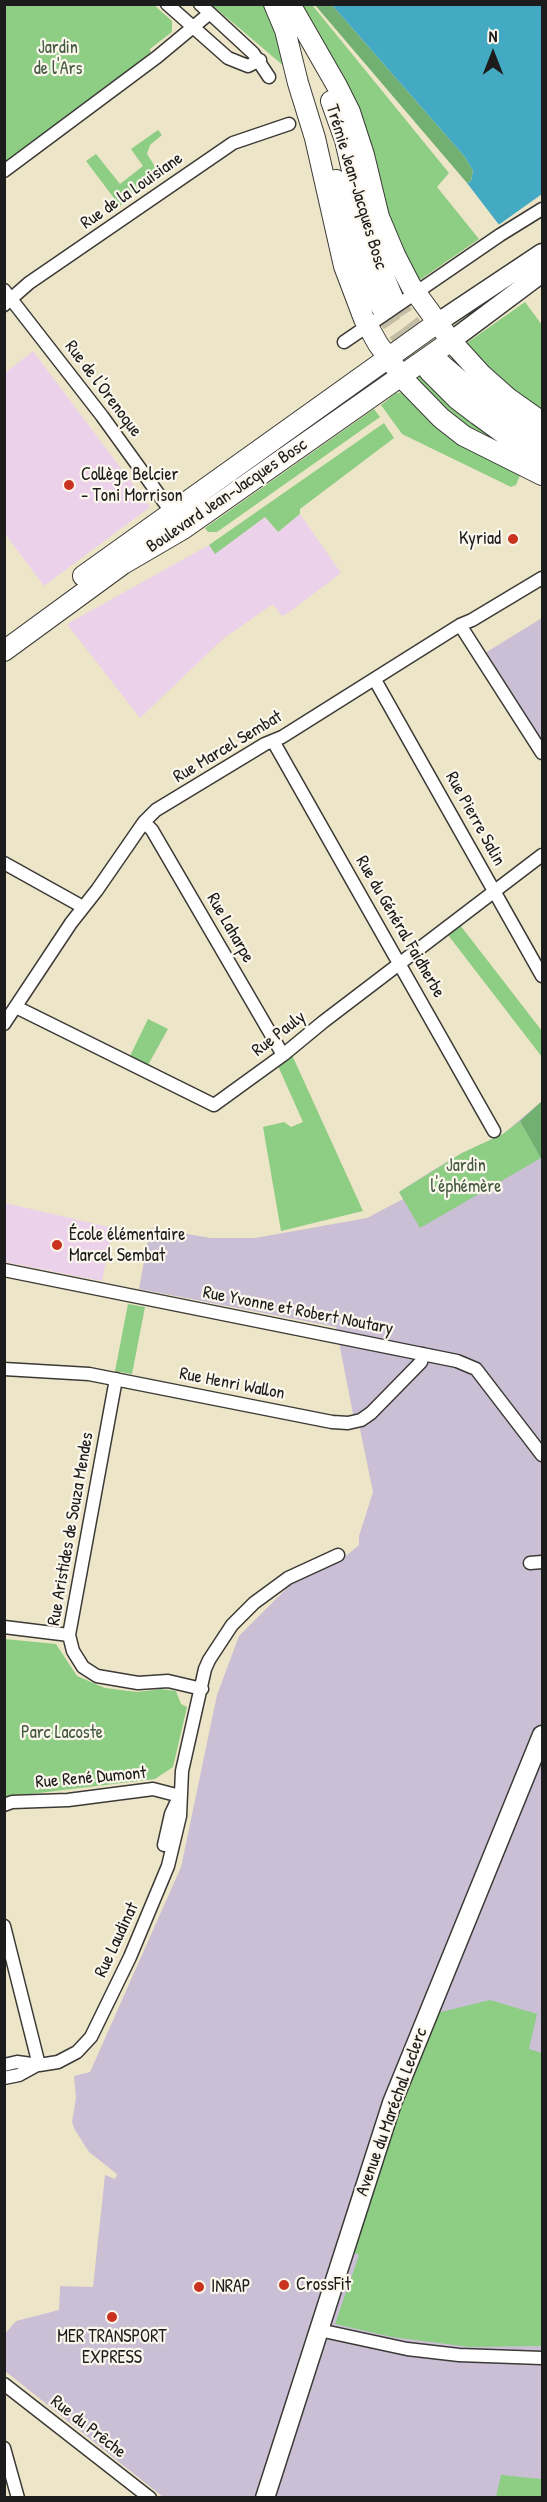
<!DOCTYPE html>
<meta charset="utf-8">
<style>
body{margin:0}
#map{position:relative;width:547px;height:2502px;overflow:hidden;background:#ede5c7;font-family:"Patrick Hand",sans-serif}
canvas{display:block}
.frame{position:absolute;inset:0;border:6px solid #1c1c1c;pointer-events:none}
.north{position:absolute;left:463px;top:24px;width:60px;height:60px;-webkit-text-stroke:4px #fbf7ec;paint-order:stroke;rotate:0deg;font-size:16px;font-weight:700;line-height:24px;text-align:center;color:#1c1c1c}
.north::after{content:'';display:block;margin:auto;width:21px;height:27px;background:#1c1c1c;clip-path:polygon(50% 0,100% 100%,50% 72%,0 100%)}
</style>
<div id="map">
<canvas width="547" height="2502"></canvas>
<div class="frame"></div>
<div class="north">N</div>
</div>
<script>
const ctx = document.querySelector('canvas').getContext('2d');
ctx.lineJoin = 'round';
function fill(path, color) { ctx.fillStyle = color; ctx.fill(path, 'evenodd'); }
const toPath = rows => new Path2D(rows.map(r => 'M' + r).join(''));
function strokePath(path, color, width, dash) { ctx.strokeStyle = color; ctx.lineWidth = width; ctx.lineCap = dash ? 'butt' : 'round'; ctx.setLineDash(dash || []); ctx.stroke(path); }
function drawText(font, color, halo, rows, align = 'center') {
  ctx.font = font + ' "Patrick Hand",sans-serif'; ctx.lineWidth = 4.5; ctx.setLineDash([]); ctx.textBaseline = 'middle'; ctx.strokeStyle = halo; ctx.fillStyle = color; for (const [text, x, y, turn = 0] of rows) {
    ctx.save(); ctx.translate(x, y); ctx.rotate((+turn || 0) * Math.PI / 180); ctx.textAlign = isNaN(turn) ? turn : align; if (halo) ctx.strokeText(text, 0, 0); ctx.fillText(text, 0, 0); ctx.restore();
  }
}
const built = toPath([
 [33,351,150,507,44,586,5,534,5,373],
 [300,514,341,573,288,613,282,616,273,604,224,638,140,718,67,624,209,545,215,553,265,517,278,532],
 [5,1203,113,1228,102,1281,5,1262]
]);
const industrial = toPath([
 [542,618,542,741,485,653],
 [542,1101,542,2497,163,2497,5,2371,4,2335,16,2321,59,2310,60,2286,93,2287,105,2175,115,2179,117,2174,89,2152,75,2130,72,2122,76,2098,74,2076,90,2072,181,1867,217,1695,239,1636,290,1585,341,1560,359,1545,359,1536,373,1492,360,1429,353,1414,336,1327,139,1289,150,1228,211,1238,255,1238,367,1218,403,1199,399,1192,430,1172,462,1153,503,1134]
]);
const green = toPath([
 [5,5,154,5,172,21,172,32,150,49,151,54,5,165],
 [212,5,264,5,272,15,285,67],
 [299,5,313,6,449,173,437,187,479,239,414,284,403,263,357,119,321,38],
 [158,130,162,135,150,145,147,154,156,168,120,206,86,161,96,154,120,184,143,166,131,149],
 [525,302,542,325,542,414,521,400,464,345],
 [422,373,542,468,460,425,413,380],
 [407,392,521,473,516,485,511,487,402,434,381,405,396,393],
 [374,409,380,417,217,532,208,532,205,528],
 [384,423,394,438,300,509,300,514,278,532,265,517,215,554,209,545],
 [460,925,542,1031,542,1057,448,935],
 [148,1019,168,1029,148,1065,130,1056],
 [292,1055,363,1211,281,1231,263,1127,284,1122,291,1127,303,1122,278,1066],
 [520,1121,541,1158,420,1228,399,1192,462,1153,503,1134],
 [128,1304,145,1307,132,1374,115,1371],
 [5,1639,56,1644,77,1676,105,1688,137,1692,161,1689,176,1691,181,1704,187,1707,173,1767,155,1779,5,1797],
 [490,2000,537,2014,529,2049,542,2053,542,2346,470,2347,392,2337,335,2324,359,2255,351,2251,393,2123,437,2013],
 [501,2475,542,2479,542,2497,496,2497]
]);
const forest = toPath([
 [315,5,332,5,465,157,473,171,471,181,467,183],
 [542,1101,542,1160,520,1121]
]);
const water = toPath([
 [332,5,542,5,542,281,467,183,471,181,473,171,465,157]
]);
const pier = toPath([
 [542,194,542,284,497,226]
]);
const primaryTunnel = toPath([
 [393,298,404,316,440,363],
 [381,307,414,356,429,371]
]);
const street = toPath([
 [167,4,228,58,248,66,260,60],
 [200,4,253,53,269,77],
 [4,171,157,57,210,13],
 [4,290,102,416,175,517],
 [4,305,29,283,233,143,289,124],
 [344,342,500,235,542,209],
 [460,625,542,753],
 [375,680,542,976],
 [273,741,494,1131],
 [144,822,152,830,283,1055],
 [4,863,83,907],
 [16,1007,214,1105,283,1055,323,1022,542,855],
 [4,1024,71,923,97,890,144,822,156,810,265,744,282,737,460,625,472,620,542,578],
 [4,1270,457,1361,476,1369,542,1455],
 [4,1369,89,1374,332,1422,348,1423,361,1420,371,1413,421,1362,423,1354],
 [116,1379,69,1635,73,1651,83,1667,97,1676,138,1683,168,1681,202,1689],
 [530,1563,542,1562],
 [4,1627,69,1635],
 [4,1805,12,1802,68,1800,153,1789,180,1796],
 [164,1845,171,1814,178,1799],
 [4,1926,39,2065],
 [4,2065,17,2062,39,2065,58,2062,77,2052,91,2037,130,1957,168,1866,180,1816,182,1771,205,1669,209,1660,232,1625,254,1603,288,1578,338,1555],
 [4,2078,19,2075,39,2064],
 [319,2330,407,2349,459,2355,542,2358],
 [4,2384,150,2498],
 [4,2448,18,2498]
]);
const secondary = toPath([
 [437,323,542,253],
 [451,341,542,273],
 [265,2498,392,2103,542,1735]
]);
const primary = toPath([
 [274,4,285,30,298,83,315,138,344,266,364,319,378,344,407,383,441,418,464,436,542,475],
 [290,4,337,86,350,112,364,155,379,217,395,255,411,286,451,341,481,374,508,398,542,422],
 [331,101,345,140,367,236,393,298],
 [336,180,353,242,381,307],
 [440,363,487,404,514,423,542,439],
 [429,371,457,399,478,415,507,436,542,455],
 [83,576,437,323],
 [4,651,123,564,183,529,451,341]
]);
const markers = [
 [69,485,6,"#c8321e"],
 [513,539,6,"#c8321e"],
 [57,1245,6,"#c8321e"],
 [284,2285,6,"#c8321e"],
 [199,2287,6,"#c8321e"],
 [112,2317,6,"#c8321e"]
];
const parkNames = [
 ["Jardin",58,48],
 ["de l'Ars",58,69],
 ["Jardin",466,1166],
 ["l'éphémère",466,1187],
 ["Parc Lacoste",62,1733]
];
const streetNames = [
 ["Trémie Jean-Jacques Bosc",356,187,73],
 ["Rue de la Louisiane",132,191,-35],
 ["Rue de l'Orenoque",103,389,53],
 ["Boulevard Jean-Jacques Bosc",227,496,-34],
 ["Rue Marcel Sembat",228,747,-31],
 ["Rue Pierre Salin",475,819,61],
 ["Rue du Général Faidherbe",400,927,60],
 ["Rue Laharpe",230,928,60],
 ["Rue Pauly",279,1034,-38],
 ["Rue Yvonne et Robert Noutary",298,1311,11],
 ["Rue Henri Wallon",232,1384,11],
 ["Rue Aristides de Souza Mendes",71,1529,-80],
 ["Rue René Dumont",91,1778,-5],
 ["Rue Laudinat",117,1940,-65],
 ["Avenue du Maréchal Leclerc",392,2112,-70],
 ["Rue du Prêche",88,2427,38]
];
const poiNames = [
 ["Collège Belcier",81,475],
 ["- Toni Morrison",81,496],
 ["Kyriad",501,539,"right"],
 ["École élémentaire",69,1235],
 ["Marcel Sembat",69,1256],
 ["CrossFit",296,2285],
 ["INRAP",211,2287],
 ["MER TRANSPORT",112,2337,"center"],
 ["EXPRESS",112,2358,"center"]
];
fill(built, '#ecd1ea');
fill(industrial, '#cbbfd5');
fill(green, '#8dcd84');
fill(forest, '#72b072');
fill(water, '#44aac4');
fill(pier, '#ede5c7');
strokePath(primaryTunnel, '#c3bda5', 20, [20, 10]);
strokePath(street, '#3b3a36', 15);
strokePath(secondary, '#3b3a36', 21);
strokePath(primary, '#3b3a36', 22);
strokePath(street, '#fff', 12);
strokePath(secondary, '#fff', 18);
strokePath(primary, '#fff', 20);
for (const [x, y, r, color] of markers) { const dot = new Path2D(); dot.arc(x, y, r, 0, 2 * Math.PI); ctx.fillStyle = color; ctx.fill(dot); strokePath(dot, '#fbf7ec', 2); }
drawText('18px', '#445a40', '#fbf7ec', parkNames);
drawText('18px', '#1c1c1c', '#fbf7ec', streetNames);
drawText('18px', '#1c1c1c', '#fbf7ec', poiNames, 'left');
</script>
